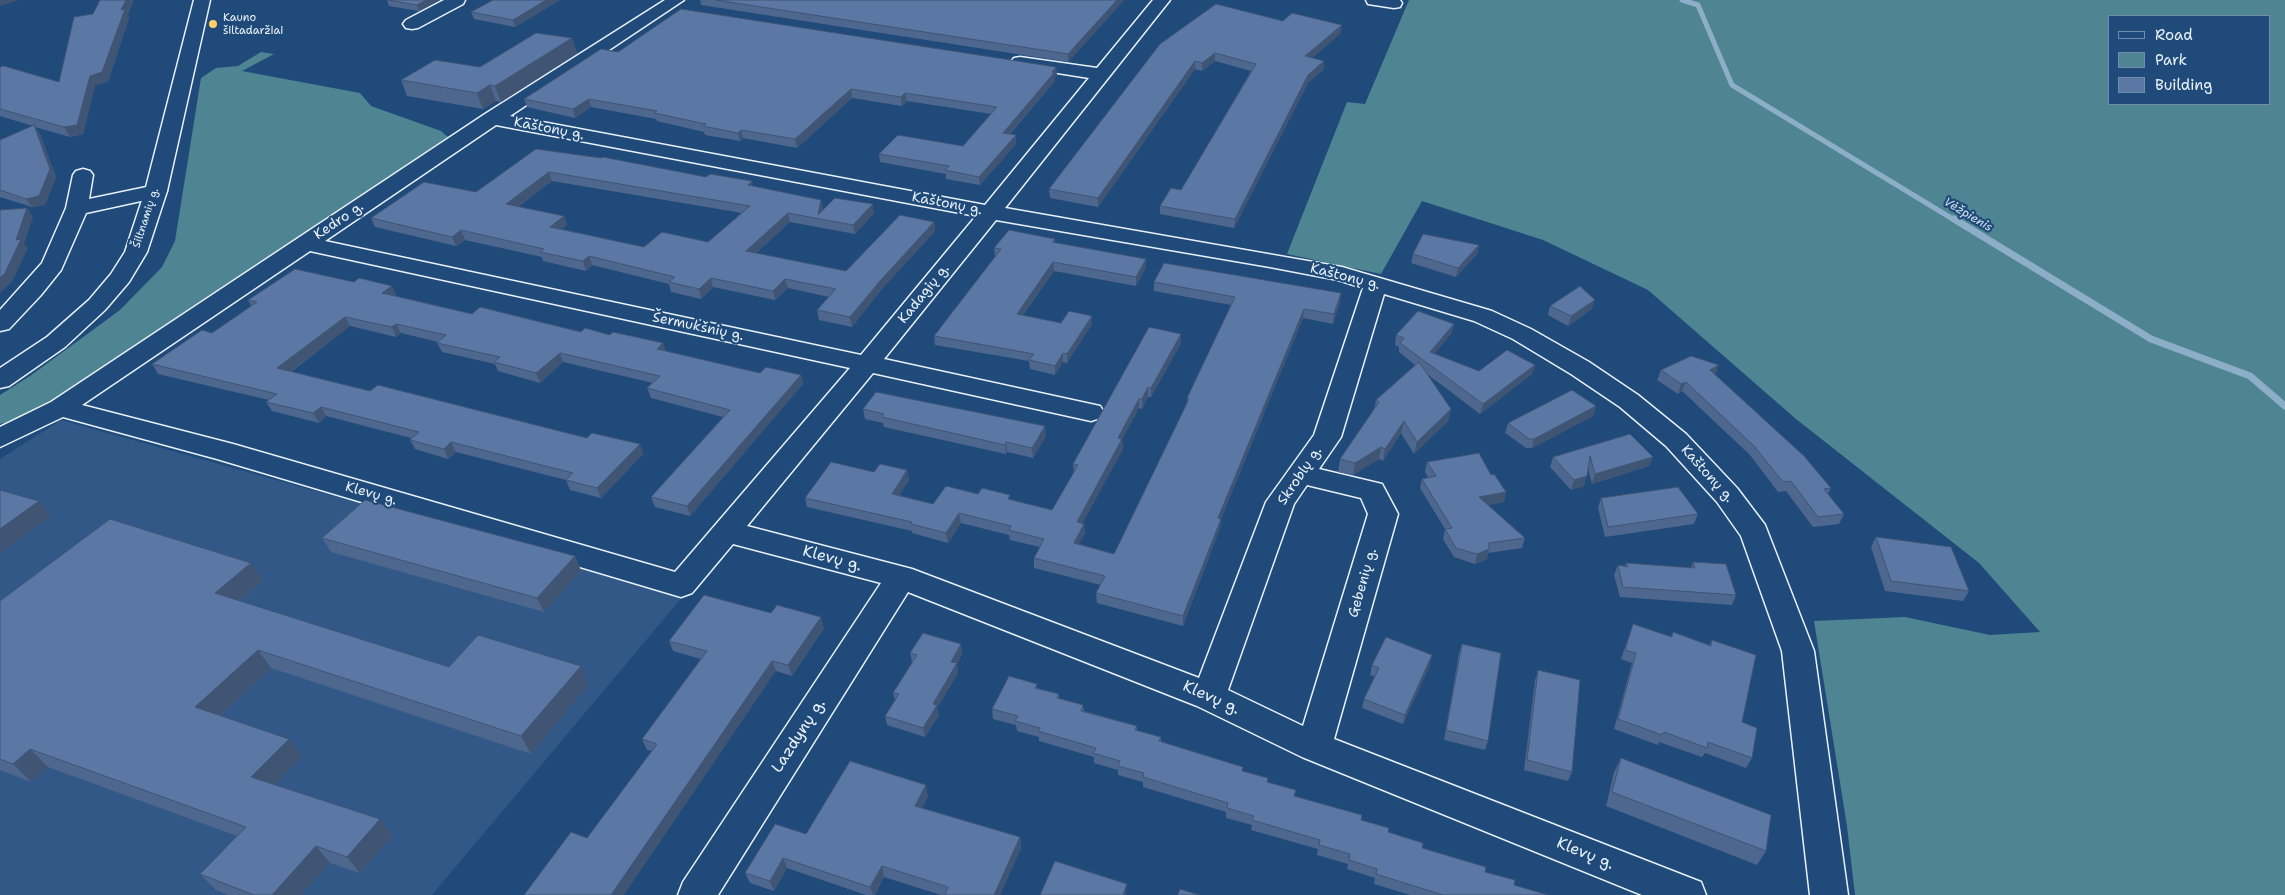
<!DOCTYPE html>
<meta charset="utf-8">
<style>
body{margin:0}
#map{position:relative;width:2285px;height:895px;overflow:hidden;background:#1f4a7a;font-family:"Shantell Sans",sans-serif}
canvas{display:block}
.legend{position:absolute;left:2108px;top:15px;width:162px;height:90px;box-sizing:border-box;background:#1f4a7a;border:1px solid #6f8dac;margin:0;padding:6px 9px;list-style:none;font-size:15px;color:#e8f1f8}
.legend li{display:flex;align-items:center;gap:10px;height:25px}
.legend b{width:25px;border:1px solid #6f8dac}
</style>
<div id="map">
<canvas width="2285" height="895"></canvas>
<ul class="legend">
<li><b style="height:6px;background:#1f4a7a"></b>Road</li>
<li><b style="height:14px;background:#4f8592"></b>Park</li>
<li><b style="height:14px;background:#5b78a5"></b>Building</li>
</ul>
</div>
<script>
const ctx = document.querySelector('canvas').getContext('2d');
ctx.lineJoin = 'round';
function fill(path, color) { ctx.fillStyle = color; ctx.fill(path, 'evenodd'); }
const toPath = rows => new Path2D(rows.map(r => 'M' + r).join(''));
function strokePath(path, color, width, dash) { ctx.strokeStyle = color; ctx.lineWidth = width; ctx.lineCap = dash ? 'butt' : 'round'; ctx.setLineDash(dash || []); ctx.stroke(path); }
function drawText(font, color, halo, rows, align = 'center') {
  ctx.font = font + ' "Shantell Sans",sans-serif'; ctx.lineWidth = 4.5; ctx.setLineDash([]); ctx.textBaseline = 'middle'; ctx.strokeStyle = halo; ctx.fillStyle = color; for (const [text, x, y, turn = 0] of rows) {
    ctx.save(); ctx.translate(x, y); ctx.rotate((+turn || 0) * Math.PI / 180); ctx.textAlign = isNaN(turn) ? turn : align; if (halo) ctx.strokeText(text, 0, 0); ctx.fillText(text, 0, 0); ctx.restore();
  }
}
const built = toPath([
 [61,420,685,594,432,895,0,895,0,459]
]);
const green = toPath([
 [1409,0,2285,0,2285,895,1855,895,1847,826,1814,621,1905,617,1990,635,2040,632,1979,563,1796,419,1648,290,1543,240,1422,201,1381,274,1287,254,1347,102,1365,104],
 [2109,16,2269,16,2269,104,2109,104],
 [261,52,274,54,242,71,360,93,371,106,441,131,448,137,28,416,0,424,0,395,30,376,120,310,162,267,175,241,201,78,216,68,238,66]
]);
const streamFar1 = toPath([
 [1682,0,1698,5,1732,85,1956,221]
]);
const stream = toPath([
 [1954,219,2151,339,2250,376,2285,406]
]);
const street = toPath([
 [444,0,465,0,463,4,418,28,412,29,406,28,403,24,406,20,444,0],
 [665,0,684,0,510,116,985,205,1089,78,1014,66,1011,62,1014,58,1020,57,1097,68,1153,0,1170,0,1005,208,1342,267,1492,311,1531,329,1589,362,1638,395,1686,434,1737,488,1765,525,1814,651,1848,895,1810,895,1782,651,1741,536,1717,502,1666,446,1620,407,1571,374,1513,339,1474,321,1384,294,1341,437,1319,469,1382,484,1398,514,1334,739,1701,882,1706,895,1642,895,1302,757,1197,706,908,592,718,895,678,895,683,882,881,583,733,544,692,593,681,597,217,459,63,417,0,447,0,427,51,402,485,114,665,0],
 [496,125,976,216,861,355,325,241,496,125],
 [996,220,1270,267,1338,280,1363,288,1314,435,1266,502,1199,678,912,569,747,526,873,373,1091,421,1100,418,1104,412,1100,406,884,359,996,220],
 [310,251,850,368,675,572,233,444,82,405,310,251],
 [1307,485,1361,498,1368,514,1303,726,1228,690,1294,504,1307,485],
 [1366,0,1400,0,1402,3,1400,7,1394,8,1368,4,1366,0],
 [83,169,90,171,93,175,89,199,156,185,164,186,167,191,164,196,86,213,61,270,41,295,9,329,0,331,0,310,42,263,66,208,73,175,76,171,83,169]
]);
const secondary = toPath([
 [194,0,210,0,167,191,147,252,129,282,105,310,65,347,9,386,0,388,0,368,47,337,89,300,111,274,125,252,145,191,194,0]
]);
const wall = toPath([
 [387,0,440,0,419,11,389,6],
 [493,0,560,0,515,27,474,19,471,12],
 [700,0,1124,0,1068,62,701,5],
 [128,15,129,18,108,82,95,85,83,134,70,137,35,127,40,134,56,177,45,205,32,207,0,197,0,140,33,126,0,116,0,67,59,82],
 [1283,21,1341,33,1312,58,1324,69,1308,83,1234,228,1160,214,1160,206,1181,190,1251,71,1215,61,1202,71,1195,69,1098,207,1050,198,1049,189,1160,44],
 [572,38,577,53,501,102,496,101,483,109,407,96,401,80,480,67],
 [618,52,1056,67,1057,75,1054,78,1055,81,1010,134,1016,135,1016,144,980,185,946,179,946,174,880,162,879,154,963,146,991,114,907,101,902,106,852,98,797,148,743,138,740,141,705,135,704,132,657,121,656,119,591,107,575,118,527,107,524,99],
 [536,149,753,186,821,200,823,211,874,213,855,234,790,222,756,253,846,271,934,222,935,231,881,290,852,327,819,320,817,310,829,297,788,288,775,300,713,287,701,299,671,292,669,284,592,265,586,271,543,261,542,257,465,240,456,246,375,227,371,218,476,192],
 [552,181,742,213,708,242,644,247,562,229,567,225,564,216,518,207],
 [1055,239,1055,243,1146,267,1136,286,1054,271,1023,315,1061,323,1092,324,1067,363,1063,362,1055,375,1030,369,1029,361,935,345,934,336,996,257,995,256,994,248],
 [1479,245,1477,254,1456,277,1411,263,1413,254],
 [1154,282,1340,302,1333,324,1303,318,1221,519,1220,528,1183,626,1097,603,1096,593,1101,585,1034,568,1034,558,1040,547,1010,540,1009,535,961,523,948,543,912,533,912,531,807,507,805,498,874,472,907,470,909,480,899,495,933,504,978,494,1011,500,1052,510,1074,473,1073,464,1181,334,1181,343,1151,397,1148,397,1142,409,1139,408,1122,439,1123,449,1082,523,1084,524,1085,533,1079,544,1114,554,1187,404,1187,398,1231,305,1154,291],
 [396,296,472,314,581,332,610,335,663,343,665,351,760,373,801,375,803,384,690,516,655,507,651,497,723,417,651,398,647,388,653,383,563,362,540,383,498,371,495,364,442,352,437,343,438,342,401,333,396,337,350,326,291,372,370,391,587,438,640,444,643,454,601,498,570,490,566,480,456,452,448,459,415,449,410,440,411,438,326,416,319,423,272,411,266,402,269,400,158,374,152,364,212,333,251,306,248,300,397,296],
 [1550,306,1592,309,1568,326,1548,315],
 [1452,333,1434,354,1479,371,1535,365,1532,374,1480,414,1427,374,1451,409,1448,421,1414,454,1401,433,1383,461,1379,459,1353,475,1338,472,1340,459,1374,410,1376,400,1415,365,1399,352,1399,347,1395,345,1396,335],
 [1661,370,1715,375,1831,488,1828,494,1844,514,1839,524,1813,527,1786,491,1778,492,1750,455,1682,391,1678,394,1657,380],
 [1596,406,1593,416,1532,448,1526,448,1505,433,1508,423],
 [863,409,1046,436,1033,458,1007,452,1006,454,884,427,883,423,865,419],
 [1553,457,1653,457,1649,466,1592,484,1588,469,1584,486,1571,490,1550,467],
 [1427,462,1491,475,1506,492,1504,502,1488,505,1525,538,1522,548,1488,553,1487,559,1475,564,1454,557,1443,539,1445,529,1420,488,1422,479,1428,477,1425,472],
 [1601,498,1698,514,1694,524,1605,537,1598,508],
 [1876,537,1969,591,1963,601,1885,591,1871,547],
 [322,538,575,556,581,571,544,612,331,552],
 [1693,562,1736,595,1732,605,1620,597,1614,575,1618,565,1625,566,1626,563,1691,568],
 [263,580,240,601,449,667,589,684,531,754,271,668,220,716,302,756,274,785,380,819,392,836,360,873,330,863,301,895,228,895,216,890,200,874,237,836,48,767,31,782,0,770,0,601],
 [1633,624,1671,637,1673,632,1709,645,1712,640,1742,722,1752,758,1746,768,1705,753,1702,757,1659,742,1658,745,1614,729,1632,663,1621,659],
 [824,628,792,676,776,671,587,838,652,751,647,750,642,739,701,659,673,651,669,641],
 [961,644,962,654,957,664,958,673,937,708,939,715,925,737,887,725,885,716,895,700,893,693,912,662,910,653],
 [1462,644,1488,741,1485,750,1444,740,1459,653],
 [1372,665,1430,665,1403,724,1362,708,1364,699,1375,677,1370,675],
 [1538,670,1572,772,1568,781,1524,770,1535,680],
 [1037,684,1037,688,1059,694,1059,698,1083,705,1084,711,1137,726,1137,731,1161,737,1161,741,1242,771,1268,778,1268,782,1295,796,1361,820,1422,848,1485,872,1514,885,1548,895,1410,895,1374,884,1375,878,1347,869,1348,864,1317,855,1318,849,1251,830,1252,825,1226,818,1226,812,1143,787,1143,782,1118,775,1118,770,1094,763,1094,757,1039,741,1039,737,1017,731,1016,725,993,719,992,709],
 [1621,758,1766,851,1757,865,1606,806,1614,772],
 [928,796,922,808,1020,837,1021,848,1000,895,941,895,884,877,875,895,866,895,787,868,774,891,750,883,745,873,806,834]
]);
const shadedWall = toPath([
 [0,0,19,0,0,6],
 [126,0,134,0,128,15,129,18,108,82,95,85,83,134,70,137,64,127,90,76],
 [426,0,440,0,419,11,417,5],
 [546,0,560,0,515,27,513,20],
 [1117,0,1124,0,1068,62,1068,54],
 [1342,25,1341,33,1305,64,1305,56],
 [572,38,577,53,501,102,495,86],
 [1215,53,1215,61,1202,71,1202,63],
 [1195,61,1195,69,1098,207,1098,198],
 [1324,61,1324,69,1308,83,1234,228,1235,219,1308,75],
 [1056,67,1057,75,1054,78,1055,81,1003,141,1003,133],
 [490,85,496,101,483,109,477,93],
 [851,89,852,98,797,148,795,139],
 [905,93,907,101,902,106,901,97],
 [589,99,591,107,575,118,573,109],
 [34,125,40,134,56,177,45,205,32,207,26,199],
 [741,130,743,138,740,141,738,133],
 [1016,135,1016,144,980,185,979,177],
 [549,172,552,181,510,213,506,204],
 [752,181,754,190,748,185],
 [821,200,823,209,821,219,818,215],
 [873,204,874,213,855,234,853,225],
 [27,208,33,217,24,244,28,248,12,282,0,293,0,278,16,240],
 [788,213,790,222,748,260,746,251],
 [564,216,567,225,553,236,550,227],
 [934,222,935,231,881,290,852,327,850,317,880,281],
 [461,230,465,240,456,246,452,237],
 [1479,245,1477,254,1456,277,1458,268],
 [589,256,592,265,586,271,583,261],
 [1146,259,1146,267,1136,286,1136,277],
 [1053,262,1054,271,1017,322,1017,314],
 [711,278,713,287,701,299,699,289],
 [785,279,788,288,775,300,773,291],
 [392,286,397,296,387,303,382,293],
 [1341,293,1340,302,1333,324,1334,314],
 [1595,300,1592,309,1568,326,1571,316],
 [1304,309,1303,318,1221,519,1220,528,1183,626,1183,616,1218,518],
 [1092,316,1092,324,1067,363,1067,354],
 [345,317,350,326,282,378,277,368],
 [396,324,401,333,396,337,392,327],
 [1454,324,1452,333,1428,362,1430,352],
 [1181,334,1181,343,1151,397,1151,388],
 [663,343,666,352,657,349],
 [560,353,563,362,540,383,536,373],
 [1063,353,1063,362,1055,375,1055,366],
 [1535,365,1532,374,1480,414,1483,404],
 [1719,365,1715,375,1710,370],
 [801,375,803,384,690,516,687,506],
 [1686,382,1682,391,1678,394,1681,384],
 [1148,387,1148,397,1142,409,1142,399],
 [1139,399,1139,408,1122,439,1123,449,1078,532,1077,522,1118,438],
 [1596,406,1593,416,1532,448,1534,439],
 [321,407,326,416,319,423,313,413],
 [1451,409,1448,421,1414,454,1417,442],
 [1404,421,1401,433,1383,461,1385,449],
 [1045,426,1046,436,1033,458,1032,448],
 [451,442,456,452,448,459,444,449],
 [1006,442,1007,452,1006,454,1005,445],
 [640,444,643,454,601,498,597,488],
 [1381,447,1379,459,1353,475,1355,463],
 [1653,457,1649,466,1592,484,1595,474],
 [907,470,909,480,894,503,892,494],
 [1587,476,1584,486,1571,490,1574,480],
 [1506,492,1504,502,1477,507,1479,497],
 [39,501,51,516,0,553,0,529],
 [959,513,961,523,948,543,946,533],
 [1084,524,1085,533,1075,553,1074,543],
 [1489,549,1487,559,1475,564,1477,554],
 [575,556,581,571,544,612,537,598],
 [251,563,263,580,228,611,215,593],
 [821,617,824,628,792,676,788,665],
 [961,644,962,654,957,664,958,673,937,708,939,715,925,737,923,728,951,662],
 [258,650,271,668,210,725,195,707],
 [1432,655,1430,665,1403,724,1405,715],
 [772,661,776,671,624,895,611,895],
 [581,666,589,684,531,754,521,736],
 [289,739,302,756,265,795,251,777],
 [30,749,48,767,31,782,13,764],
 [926,785,928,796,917,817,915,806],
 [380,819,392,836,360,873,347,857],
 [1020,837,1021,848,1000,895,994,895],
 [316,846,330,863,301,895,272,895],
 [783,858,787,868,774,891,770,881],
 [882,866,884,877,875,895,873,895,870,887],
 [1127,884,1126,895,1123,895]
]);
const building = toPath([
 [100,0,126,0,121,10,125,9,102,72,90,76,77,125,64,127,0,109,0,67,4,66,59,82,74,17,93,14,100,0],
 [388,0,426,0,417,5,388,0],
 [493,0,546,0,513,20,471,12,493,0],
 [716,0,1117,0,1068,54,716,0],
 [1216,4,1283,21,1292,13,1342,25,1305,56,1324,61,1308,75,1235,219,1160,206,1171,188,1181,190,1256,64,1215,53,1202,63,1195,61,1098,198,1049,189,1160,44,1216,4],
 [681,9,1056,67,1052,72,1054,73,1003,133,1016,135,979,177,945,170,949,166,879,154,898,135,963,146,997,107,905,93,901,97,851,89,795,139,741,130,738,133,703,126,706,124,654,113,657,111,589,99,573,109,524,99,601,49,618,52,681,9],
 [536,33,572,38,495,86,490,85,477,93,401,80,435,60,480,67,536,33],
 [34,125,50,169,39,196,26,199,0,190,0,140,34,125],
 [536,149,601,158,603,157,706,177,710,174,752,181,748,185,821,200,818,215,835,198,873,204,853,225,788,213,746,251,846,271,900,215,934,222,880,281,850,317,817,310,836,289,785,279,773,291,711,278,699,289,669,282,675,277,589,256,583,261,540,252,544,249,461,230,452,237,371,218,424,182,476,192,536,149],
 [549,172,750,206,708,242,662,232,644,247,550,227,564,216,506,204,549,172],
 [27,208,16,240,21,239,5,273,0,278,0,210,27,208],
 [1009,230,1055,239,1052,242,1146,259,1136,277,1053,262,1017,314,1061,323,1069,311,1092,316,1067,354,1063,353,1055,366,1029,360,1034,354,934,336,1001,249,994,248,1009,230],
 [1423,234,1479,245,1458,268,1413,254,1423,234],
 [1164,263,1341,293,1334,314,1304,309,1218,518,1221,519,1183,616,1096,593,1105,576,1034,558,1044,539,1009,530,1011,526,959,513,946,533,911,524,912,522,805,498,831,462,874,472,880,464,907,470,892,494,933,504,946,486,978,494,982,488,1010,495,1008,499,1052,510,1078,465,1073,464,1149,327,1181,334,1151,388,1148,387,1142,399,1139,399,1118,438,1122,439,1077,522,1084,524,1074,543,1114,554,1189,399,1187,398,1235,297,1154,282,1164,263],
 [295,269,354,282,359,278,392,286,382,293,472,314,480,307,581,332,585,328,610,335,613,332,663,343,657,349,760,373,766,367,801,375,687,506,651,497,730,410,647,388,660,376,560,353,536,373,494,362,500,357,437,343,446,335,396,324,392,327,345,317,277,368,370,391,378,385,587,438,592,433,640,444,597,488,566,480,573,473,451,442,444,449,410,440,419,432,321,407,313,413,266,402,277,394,152,364,202,330,212,333,257,302,248,300,295,269],
 [1580,286,1595,300,1571,316,1550,306,1580,286],
 [1418,311,1454,324,1430,352,1479,371,1507,350,1535,365,1483,404,1400,343,1404,338,1396,335,1418,311],
 [1691,356,1719,365,1710,370,1804,456,1831,488,1824,489,1844,514,1818,517,1791,481,1783,482,1754,446,1686,382,1681,384,1661,370,1691,356],
 [1419,362,1451,409,1417,442,1404,421,1385,449,1381,447,1355,463,1340,459,1379,402,1376,400,1419,362],
 [1572,390,1596,406,1534,439,1529,439,1508,423,1572,390],
 [876,392,1045,426,1032,448,1006,442,1005,445,882,417,884,414,863,409,876,392],
 [1630,434,1653,457,1595,474,1590,456,1587,476,1574,480,1553,457,1630,434],
 [1479,453,1491,475,1494,474,1506,492,1479,497,1525,538,1489,543,1489,549,1477,554,1456,548,1445,529,1452,528,1422,479,1436,476,1427,462,1479,453],
 [1678,487,1698,514,1608,527,1601,498,1678,487],
 [0,490,39,501,0,529,0,490],
 [365,500,575,556,537,598,322,538,365,500],
 [110,519,251,563,215,593,449,667,478,635,581,666,521,736,258,650,195,707,289,739,251,777,380,819,347,857,316,846,272,895,254,895,200,874,246,827,30,749,13,764,0,759,0,601,110,519],
 [1876,537,1951,547,1969,591,1891,581,1876,537],
 [1693,562,1726,564,1736,595,1623,587,1618,565,1628,567,1626,563,1695,568,1693,562],
 [704,595,771,613,777,605,821,617,788,665,772,661,611,895,524,895,571,832,587,838,657,744,642,739,707,651,669,641,704,595],
 [1633,624,1672,637,1673,632,1711,646,1712,640,1756,655,1742,722,1757,728,1752,758,1708,742,1707,748,1664,732,1662,735,1618,719,1636,653,1625,650,1633,624],
 [923,633,961,644,951,662,957,663,933,704,937,705,923,728,885,716,899,694,893,693,917,655,910,653,923,633],
 [1386,637,1432,655,1405,715,1364,699,1379,668,1372,665,1386,637],
 [1462,644,1501,653,1488,741,1446,730,1462,644],
 [1538,670,1580,680,1572,772,1527,760,1538,670],
 [1009,676,1037,684,1035,688,1059,694,1057,698,1083,705,1081,711,1137,726,1135,730,1161,737,1159,741,1243,767,1242,771,1268,778,1267,782,1296,790,1294,796,1362,815,1361,820,1389,828,1388,832,1423,843,1422,848,1486,867,1485,872,1515,880,1514,885,1548,895,1443,895,1376,874,1377,869,1349,860,1350,854,1319,845,1320,840,1252,820,1254,816,1227,808,1228,803,1143,777,1144,773,1118,766,1120,761,1093,753,1096,748,1038,731,1040,728,1015,721,1018,716,992,709,1009,676],
 [1621,758,1771,815,1766,851,1612,792,1621,758],
 [850,761,926,785,915,806,1020,837,994,895,945,895,948,887,882,866,870,887,783,858,770,881,745,873,775,824,806,834,850,761],
 [1055,861,1127,884,1123,895,1040,895,1055,861],
 [1180,889,1199,895,1178,895,1180,889]
]);
const markers = [
 [213,24,5,"#ffd166"]
];
const farPoinames = [
 ["Kauno",223,18],
 ["šiltadaržiai",223,31]
];
const farStreetnames = [
 ["Šiltnamių g.",146,218,-72]
];
const farWaternames = [
 ["Vėžpienis",1968,215,31]
];
const streetNames = [
 ["Kaštonų g.",549,129,11],
 ["Kaštonų g.",947,204,11],
 ["Kedro g.",339,221,-34],
 ["Kaštonų g.",1345,277,14],
 ["Kadagių g.",924,294,-51],
 ["Šermukšnių g.",698,327,12],
 ["Kaštonų g.",1707,474,48],
 ["Skroblų g.",1300,476,-56],
 ["Klevų g.",371,494,16],
 ["Gebenių g.",1363,583,-74]
];
const nearStreetnames = [
 ["Klevų g.",832,559,15],
 ["Klevų g.",1211,698,24],
 ["Lazdynų g.",799,736,-57],
 ["Klevų g.",1585,854,22]
];
fill(built, '#315887');
fill(green, '#4f8592');
strokePath(streamFar1, '#8daec9', 5);
strokePath(stream, '#8daec9', 7);
strokePath(street, '#e8f1f8', 3);
strokePath(secondary, '#e8f1f8', 3);
fill(street, '#1f4a7a');
fill(secondary, '#1f4a7a');
fill(wall, '#4e678e');
fill(shadedWall, '#405474');
fill(building, '#5b78a5');
strokePath(building, '#405474', 1);
for (const [x, y, r, color] of markers) { const dot = new Path2D(); dot.arc(x, y, r, 0, 2 * Math.PI); ctx.fillStyle = color; ctx.fill(dot); strokePath(dot, '#1f4a7a', 2); }
drawText('11px', '#e8f1f8', '#1f4a7a', farPoinames, 'left');
drawText('11px', '#e8f1f8', '#1f4a7a', farStreetnames);
drawText('italic 12px', '#d1e0ec', '#1f4a7a', farWaternames);
drawText('14px', '#e8f1f8', '#1f4a7a', streetNames);
drawText('16px', '#e8f1f8', '#1f4a7a', nearStreetnames);
</script>
